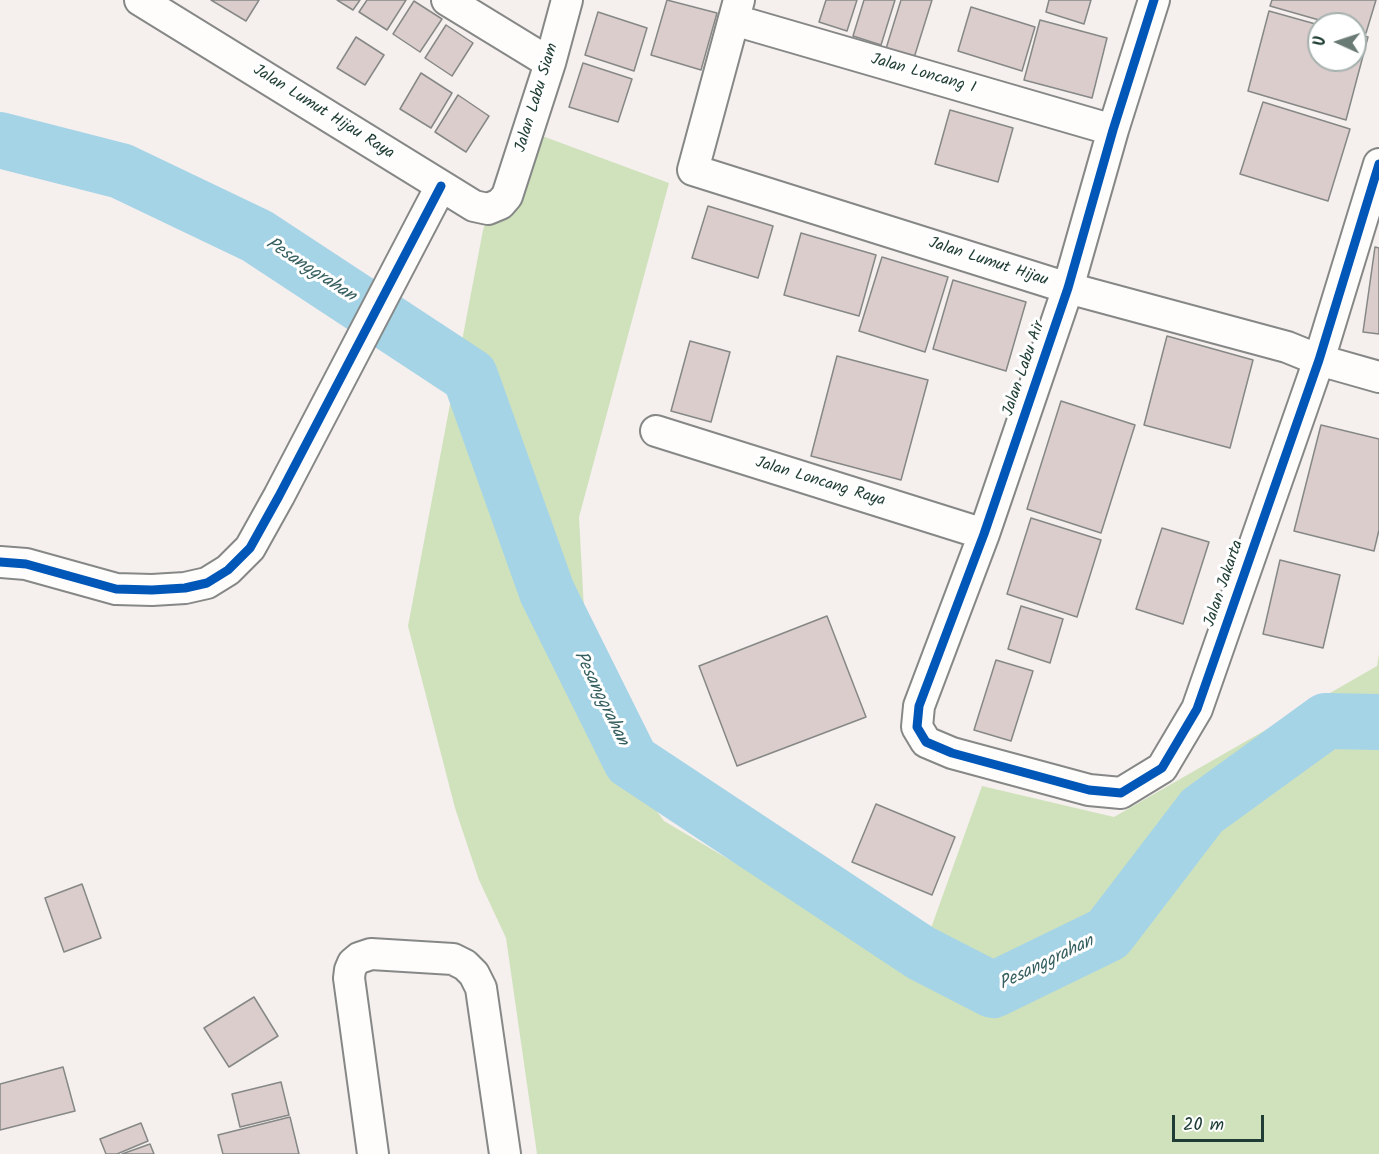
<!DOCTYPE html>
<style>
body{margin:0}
#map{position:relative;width:1379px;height:1154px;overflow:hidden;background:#f5efee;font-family:Kalam,sans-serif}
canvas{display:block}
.north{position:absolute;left:1307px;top:12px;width:60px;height:60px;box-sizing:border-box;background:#fff;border:2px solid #a5b1ae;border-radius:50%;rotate:273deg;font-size:16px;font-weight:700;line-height:24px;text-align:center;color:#1f3d34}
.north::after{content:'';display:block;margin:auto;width:21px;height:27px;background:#6a7b75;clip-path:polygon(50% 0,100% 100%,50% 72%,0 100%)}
.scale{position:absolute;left:1172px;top:1115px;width:92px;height:27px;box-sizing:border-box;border:3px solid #1f3d34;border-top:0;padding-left:8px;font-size:18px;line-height:21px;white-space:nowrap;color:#1f3d34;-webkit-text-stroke:4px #fff;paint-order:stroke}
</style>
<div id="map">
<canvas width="1379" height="1154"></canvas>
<div class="north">U</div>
<div class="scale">20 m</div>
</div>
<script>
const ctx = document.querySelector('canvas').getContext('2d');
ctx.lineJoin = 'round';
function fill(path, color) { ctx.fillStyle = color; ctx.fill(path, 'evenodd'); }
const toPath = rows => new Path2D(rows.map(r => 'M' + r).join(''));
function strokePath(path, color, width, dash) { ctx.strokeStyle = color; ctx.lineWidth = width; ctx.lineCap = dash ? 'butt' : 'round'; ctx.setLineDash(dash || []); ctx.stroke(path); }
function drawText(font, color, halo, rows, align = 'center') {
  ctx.font = font + ' Kalam,sans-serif'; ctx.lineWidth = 6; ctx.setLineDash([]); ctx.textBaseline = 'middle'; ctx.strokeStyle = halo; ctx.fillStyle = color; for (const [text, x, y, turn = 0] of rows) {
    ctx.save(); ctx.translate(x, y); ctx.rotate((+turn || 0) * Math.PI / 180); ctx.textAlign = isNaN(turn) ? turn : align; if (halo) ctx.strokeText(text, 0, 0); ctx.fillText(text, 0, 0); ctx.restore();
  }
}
const green = toPath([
 [518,127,669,183,579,517,590,721,664,821,916,970,982,786,1114,817,1377,666,1379,654,1379,1154,537,1154,506,938,479,880,455,808,408,626,483,230]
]);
const river = toPath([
 [0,140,121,171,257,236,470,376,547,592,631,761,921,953,993,990,1108,934,1202,811,1326,721,1379,722]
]);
const building = toPath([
 [211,0,259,0,246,21,211,0],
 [337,0,360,0,353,10,337,0],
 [367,0,406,0,387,30,359,12,367,0],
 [667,0,717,13,701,70,651,55,667,0],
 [826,0,857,0,847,31,819,22,826,0],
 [864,0,895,0,881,45,853,36,864,0],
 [901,0,932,0,913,61,885,52,901,0],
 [1049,0,1091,0,1084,24,1046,12,1049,0],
 [1272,0,1376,0,1366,33,1355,30,1355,24,1333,24,1270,6,1272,0],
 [414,1,442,19,420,52,393,34,414,1],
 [971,7,1035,27,1022,71,958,51,971,7],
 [1269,11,1319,25,1319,60,1355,60,1355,34,1368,37,1346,120,1248,91,1269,11],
 [598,12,647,28,634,71,585,55,598,12],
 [1040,20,1107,38,1092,98,1024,80,1040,20],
 [446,25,473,43,452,76,425,58,446,25],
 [356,37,384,55,365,85,337,68,356,37],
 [583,63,632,79,618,122,569,107,583,63],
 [421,73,452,93,431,128,400,109,421,73],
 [458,95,489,116,466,152,435,132,458,95],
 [1263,102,1350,129,1328,201,1240,174,1263,102],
 [950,110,1013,128,998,182,935,164,950,110],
 [708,206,773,226,758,278,692,258,708,206],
 [801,233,876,255,859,316,784,295,801,233],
 [1375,247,1379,248,1379,334,1363,332,1375,247],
 [882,257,948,277,925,352,859,331,882,257],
 [953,280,1026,302,1006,371,933,349,953,280],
 [1167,336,1253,360,1230,448,1144,425,1167,336],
 [690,341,730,352,711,422,671,411,690,341],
 [837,356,928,380,901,480,811,456,837,356],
 [1061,401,1135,425,1101,533,1027,509,1061,401],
 [1321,425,1379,439,1379,530,1374,551,1294,531,1321,425],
 [1031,518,1101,540,1077,617,1007,594,1031,518],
 [1162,528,1209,542,1183,624,1136,609,1162,528],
 [1280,560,1340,575,1323,648,1263,634,1280,560],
 [1021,606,1063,619,1050,663,1008,649,1021,606],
 [827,616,866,717,737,766,699,666,827,616],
 [996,660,1033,671,1011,741,974,730,996,660],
 [876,804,955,837,932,895,852,862,876,804],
 [82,884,101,938,64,952,45,898,82,884],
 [254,997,278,1036,229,1067,204,1028,254,997],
 [63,1067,75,1111,0,1130,0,1084,63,1067],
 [281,1082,289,1115,240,1127,232,1094,281,1082],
 [290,1117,299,1154,223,1154,218,1135,290,1117],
 [141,1123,148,1141,117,1154,106,1154,100,1139,141,1123],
 [150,1144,154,1154,122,1154,150,1144]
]);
const minor = toPath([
 [140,0,474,206,488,209,500,204,507,196,550,63,567,0],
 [447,0,550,63],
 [739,0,693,170,1068,288,1287,347,1319,360,1379,377],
 [1154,0,1113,130,1068,288,984,534,919,706,917,727,926,742,952,753,1089,790,1121,793,1162,768,1197,709,1319,360,1379,164],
 [734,20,1113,130],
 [656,431,984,534],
 [0,562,26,564,116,589,152,590,185,588,207,583,228,570,250,548,279,496,441,186],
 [373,1154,349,978,350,970,353,963,359,958,371,954,453,959,465,965,474,974,481,988,505,1154]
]);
const cycleway = toPath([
 [1154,0,1113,130,1068,288,984,534,919,706,917,727,926,742,952,753,1089,790,1121,793,1162,768,1197,709,1319,360,1379,164],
 [0,562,26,564,116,589,152,590,185,588,207,583,228,570,250,548,279,496,441,186]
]);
const streetNames = [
 ["Jalan Loncang I",923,75,16],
 ["Jalan Labu Siam",538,98,-73],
 ["Jalan Lumut Hijau Raya",323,113,32],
 ["Jalan Lumut Hijau",988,263,18],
 ["Jalan Labu Air",1025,369,-71],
 ["Jalan Loncang Raya",820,483,17],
 ["Jalan Jakarta",1225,584,-71]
];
const waterNames = [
 ["Pesanggrahan",310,271,33],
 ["Pesanggrahan",600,699,64],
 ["Pesanggrahan",1047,964,-26]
];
fill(green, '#d0e2bc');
strokePath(river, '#a5d4e7', 56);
fill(building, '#dbcdcc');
strokePath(building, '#858886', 1.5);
strokePath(minor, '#858886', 34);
strokePath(minor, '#fefdfc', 30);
strokePath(cycleway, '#0057b8', 9);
drawText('16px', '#1f3d34', '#fff', streetNames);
drawText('italic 18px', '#386060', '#fff', waterNames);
</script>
